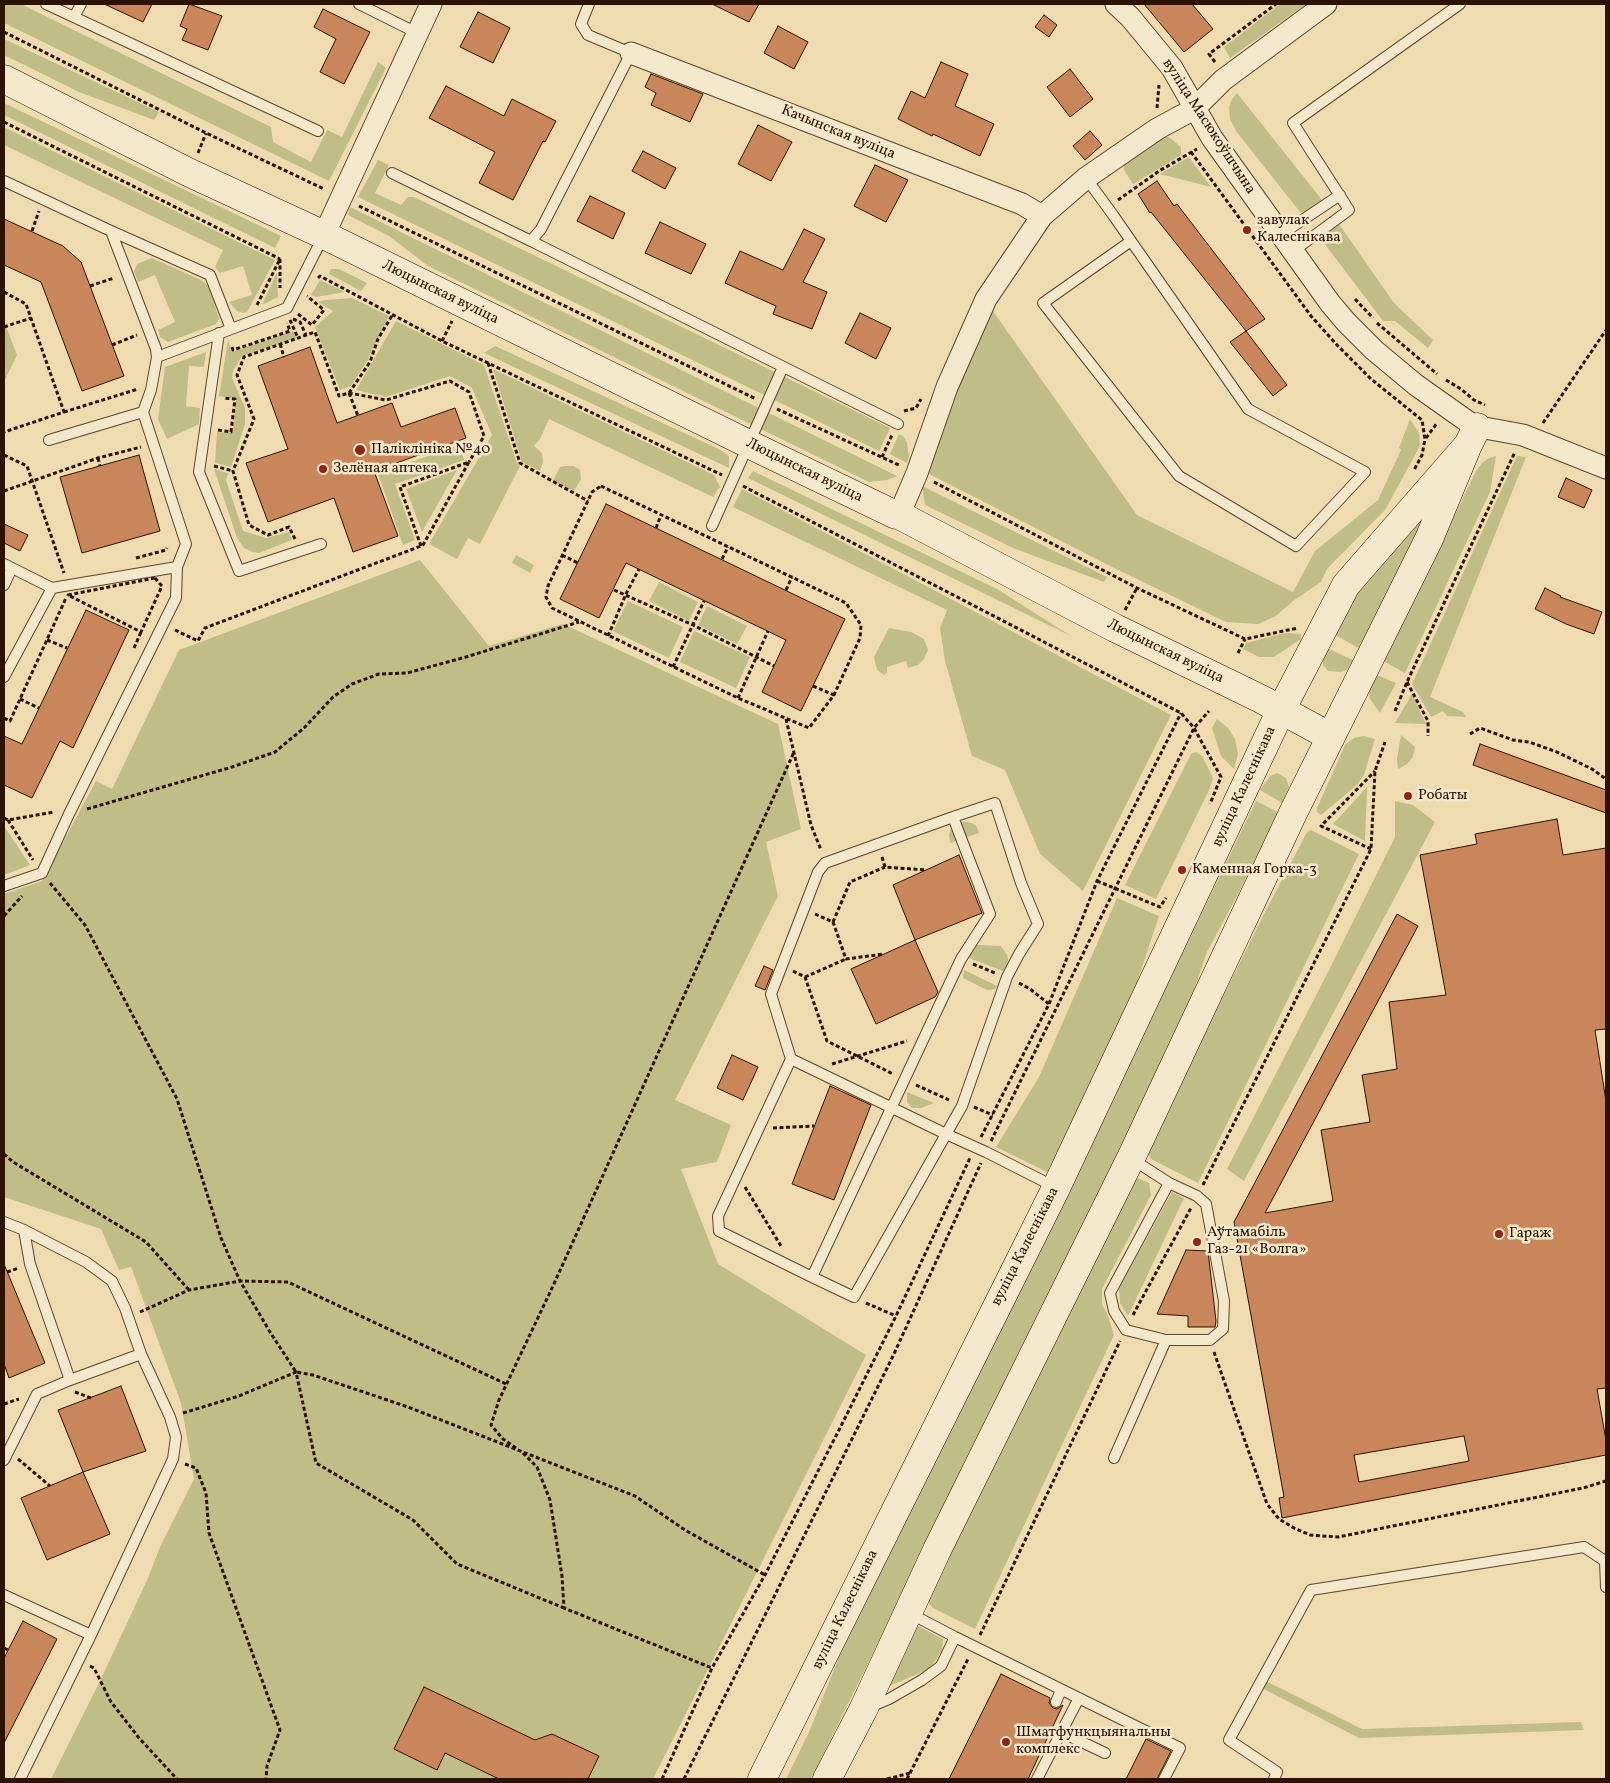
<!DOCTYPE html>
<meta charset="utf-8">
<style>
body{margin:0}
#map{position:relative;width:1610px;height:1783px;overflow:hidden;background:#eedcb0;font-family:Vollkorn,serif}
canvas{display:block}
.frame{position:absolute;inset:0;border:5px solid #2c1301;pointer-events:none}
</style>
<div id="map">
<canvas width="1610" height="1783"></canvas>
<div class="frame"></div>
</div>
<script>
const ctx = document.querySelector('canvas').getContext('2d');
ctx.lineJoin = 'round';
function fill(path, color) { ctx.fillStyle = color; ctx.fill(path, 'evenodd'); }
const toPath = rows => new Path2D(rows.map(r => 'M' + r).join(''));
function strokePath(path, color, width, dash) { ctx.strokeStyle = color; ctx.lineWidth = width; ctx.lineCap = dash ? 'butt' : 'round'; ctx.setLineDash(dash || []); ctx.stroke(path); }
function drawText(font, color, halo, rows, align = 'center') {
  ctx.font = font + ' Vollkorn,serif'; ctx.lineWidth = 5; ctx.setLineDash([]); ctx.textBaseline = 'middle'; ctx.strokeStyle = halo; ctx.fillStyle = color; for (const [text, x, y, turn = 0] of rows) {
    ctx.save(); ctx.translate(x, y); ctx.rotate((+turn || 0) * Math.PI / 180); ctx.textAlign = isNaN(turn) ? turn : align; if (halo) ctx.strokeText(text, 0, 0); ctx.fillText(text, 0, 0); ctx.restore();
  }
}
const green = toPath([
 [4,4,21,4,271,127,273,142,311,162,327,130,342,137,378,62,386,68,329,181,4,23],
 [1280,4,1306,4,1230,58,1224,47],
 [4,39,159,112,154,120,79,92,4,55],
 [1237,93,1322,200,1308,211,1304,213,1300,212,1236,131,1230,119,1229,107,1232,99],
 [4,103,281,236,275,248,4,115],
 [4,127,275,260,247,312,243,313,237,311,229,302,252,295,243,266,220,273,215,267,223,250,4,145],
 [1165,136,1170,138,1181,147,1181,155,1133,184,1124,170,1124,163],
 [1189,157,1211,187,1160,174],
 [378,160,389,165,375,193,401,205,408,197,414,197,890,428,879,451,358,197],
 [350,207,897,476,887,480,869,482,428,266,389,236,348,215],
 [1339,224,1394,303,1433,340,1428,348,1395,321,1383,321,1324,243,1326,233],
 [152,258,201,280,209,286,219,319,216,324,168,342,160,337,158,330,175,322,155,275,138,282,134,271,137,264],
 [331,269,339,269,367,283,361,291,329,274],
 [277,272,278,297,262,305],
 [320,280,345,292,316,297,311,295],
 [352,298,389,316,367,361,351,386,340,390,315,327,333,311,318,302,325,300],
 [988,304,1137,515,1293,592,1315,551,1378,500,1401,450,1399,448,1410,419,1419,433,1420,446,1385,510,1327,569,1321,582,1293,601,1276,616,1258,624,1226,622,1114,568,925,472],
 [4,321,17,355,4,382],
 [396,321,484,365,517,463,520,466,480,544,468,538,457,559,429,544,492,435,472,388,450,376,386,397,356,390],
 [293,331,296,338,242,356,233,371,232,378,245,408,245,424,231,467,215,463,217,432,233,433,236,399,219,396,228,340,232,352],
 [495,346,719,449,729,456,729,468,484,353],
 [206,352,204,367,189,366,186,406,200,408,199,424,167,439,158,419,165,367],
 [493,369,714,475,720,487,713,497,549,419,540,439,534,446,542,453,543,462,540,471,522,462],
 [899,434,904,437,907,443,909,457,907,463,890,454],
 [459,445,464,460,395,484,415,540,403,545,378,474],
 [1496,456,1490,492,1405,673,1383,661,1476,471,1482,463,1489,458],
 [1517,456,1526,457,1430,697,1463,712,1466,717,1447,716,1443,711,1431,717,1412,684],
 [565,466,574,466,580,470,581,479,574,491,553,481,560,467],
 [214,469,228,473,226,480,243,531,266,538,289,532,292,540,259,553,252,552,244,548,237,538],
 [457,470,422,532,406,489],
 [753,471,997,589,1071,636,748,478],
 [1444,481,1360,649,1332,633,1355,589],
 [922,486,1107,577,1104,582,1013,548,925,505],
 [742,489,1171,715,1083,891,1040,854,1005,770,972,756,945,661,940,628,947,610,733,507],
 [516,555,534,565,530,573,512,563],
 [420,560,489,646,563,624,778,724,801,829,766,842,778,896,675,1100,731,1125,717,1162,681,1169,718,1264,866,1355,653,1779,51,1779,99,1683,148,1578,160,1547,194,1479,181,1403,131,1267,119,1270,101,1229,4,1197,4,894,42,881,96,781,112,789,179,650],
 [659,582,698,602,689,621,649,601],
 [628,601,683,627,669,658,613,631],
 [707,606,747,626,737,644,698,625],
 [889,628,911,632,924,639,928,650,924,659,918,665,908,668,906,661,887,667,887,672,884,675,877,670,874,657],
 [694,631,750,657,736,688,680,662],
 [1285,633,1301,634,1301,639,1274,657,1259,657,1243,649,1246,643],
 [1325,647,1353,660,1347,670,1341,672,1328,671,1323,665,1322,655],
 [1377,675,1396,683,1380,713,1370,699,1369,692,1371,684],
 [1412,694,1426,724,1395,723],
 [1217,719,1228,728,1235,739,1238,754,1234,769,1221,756,1212,728],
 [1401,735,1415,747,1413,757,1407,764,1398,769,1397,759],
 [1364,736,1375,739,1364,775,1357,785,1321,815,1317,812,1317,808,1345,745,1354,738],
 [1196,752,1202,756,1213,778,1210,788,1156,899,1125,885,1191,754],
 [1277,773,1286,778,1289,787,1282,803,1260,790,1270,776],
 [1367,787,1365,841,1333,824],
 [1256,801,1278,812,1238,894,1207,952,1182,1025,811,1779,786,1779,809,1732,839,1657,860,1613,1018,1289,1095,1138,1169,981],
 [1395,801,1413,805,1435,822,1244,1181,1227,1169,1328,972,1395,837],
 [960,822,968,822,976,825,979,833,950,843,949,834,952,827],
 [4,826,30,865,4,875],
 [1311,830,1359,854,1198,1183,1151,1159,1148,1154,1206,1031,1263,916,1307,832],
 [1117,898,1159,916,1127,1013,1047,1172,996,1147,1039,1077],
 [978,945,1001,946,1007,955,1009,963,1003,971,969,958,972,948],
 [964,970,997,986,995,989,987,990,963,978],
 [907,1092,934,1103,921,1108,912,1108,907,1102],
 [1138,1178,1149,1183,1151,1195,1102,1289,1102,1304,1108,1316,1114,1335,975,1629,933,1608,929,1604,929,1596,1129,1184],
 [1172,1192,1184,1198,1128,1316,1120,1303,1119,1289],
 [918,1626,943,1639,942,1650,933,1664,927,1670,887,1687],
 [1264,1680,1362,1729,1581,1722,1584,1730,1359,1738,1258,1686]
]);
const building = toPath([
 [104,4,152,4,143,22,104,4],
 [189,4,222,16,208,50,182,40,187,29,180,26,189,4],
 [712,4,759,4,749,22,712,4],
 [1144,4,1192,4,1213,29,1184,52,1144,4],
 [323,9,370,32,344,84,320,72,336,39,314,27,323,9],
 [478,12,510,28,493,63,460,47,478,12],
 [1044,15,1057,25,1049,37,1035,27,1044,15],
 [778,26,808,42,794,69,764,53,778,26],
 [941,62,968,74,955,106,994,124,980,156,933,134,932,136,898,119,911,91,925,98,941,62],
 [1070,69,1093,99,1070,117,1047,87,1070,69],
 [651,74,703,94,690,122,651,105,656,93,645,87,651,74],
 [446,86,504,116,512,99,556,121,545,142,543,141,513,200,479,183,495,152,429,118,446,86],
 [758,125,792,142,771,181,738,164,758,125],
 [1090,131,1102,145,1085,160,1073,146,1090,131],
 [643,151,676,168,665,189,632,171,643,151],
 [875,165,908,180,886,222,854,206,875,165],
 [1157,181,1174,206,1177,204,1265,319,1246,331,1151,212,1150,213,1138,194,1157,181],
 [590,196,625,213,613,239,577,221,590,196],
 [4,219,63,246,81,262,124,376,82,391,41,282,4,265,4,219],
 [660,222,706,244,691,274,645,253,660,222],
 [804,229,825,239,803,282,827,292,812,329,773,314,776,306,725,283,740,251,783,270,804,229],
 [860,313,891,328,876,359,845,343,860,313],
 [1246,331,1287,385,1273,396,1230,342,1246,331],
 [310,347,337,423,392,403,401,427,455,408,466,438,374,471,398,536,353,552,334,498,268,522,246,463,288,449,258,366,310,347],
 [139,455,160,531,82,553,60,477,139,455],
 [1566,478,1592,490,1584,508,1558,497,1566,478],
 [606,504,845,619,801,711,762,692,786,640,626,563,599,618,560,599,606,504],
 [4,524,28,535,20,551,4,543,4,524],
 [1545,588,1561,596,1560,597,1602,612,1594,634,1566,624,1535,609,1545,588],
 [86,610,129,630,73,748,60,741,32,798,4,785,4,736,22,744,86,610],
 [1480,744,1606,790,1606,813,1473,765,1480,744],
 [1557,819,1563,855,1606,848,1606,1029,1595,1030,1606,1101,1606,1388,1597,1389,1606,1440,1606,1455,1282,1518,1279,1498,1284,1497,1234,1222,1397,914,1418,926,1265,1213,1333,1201,1321,1130,1370,1122,1362,1075,1397,1069,1389,1002,1446,995,1420,855,1477,844,1475,834,1557,819],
 [1464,1436,1469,1461,1359,1482,1354,1455,1464,1436],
 [959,855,982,913,915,940,893,885,959,855],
 [915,940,938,992,935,997,876,1024,851,969,915,940],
 [764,966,773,970,765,990,755,986,764,966],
 [732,1055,758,1067,743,1100,717,1088,732,1055],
 [830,1086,871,1105,834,1200,792,1184,830,1086],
 [1186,1250,1208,1251,1216,1321,1215,1327,1188,1327,1188,1316,1157,1314,1186,1250],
 [4,1264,45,1363,9,1378,4,1364,4,1264],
 [121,1386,146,1451,83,1472,58,1410,121,1386],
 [83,1472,110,1534,47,1560,21,1498,83,1472],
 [23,1621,57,1639,4,1743,4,1658,23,1621],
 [1001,1674,1050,1698,1049,1703,1053,1708,1057,1709,1063,1705,1028,1779,949,1779,1001,1674],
 [424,1687,535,1740,552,1734,599,1756,588,1779,499,1779,445,1753,437,1770,394,1749,424,1687],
 [1146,1739,1171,1751,1157,1779,1126,1779,1146,1739]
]);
const path = toPath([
 [4,32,206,133,324,189],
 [1215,62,1209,54,1276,4],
 [1157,108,1159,85],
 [4,122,280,259],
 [1191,152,1311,316,1337,345,1371,379,1422,420,1425,439,1422,455,1414,470],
 [198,153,206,133],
 [1118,200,1159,171,1197,149],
 [359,206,756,399],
 [32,231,39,211],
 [280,259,280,288],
 [318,278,320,276,442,341,722,475],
 [90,286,114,278],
 [4,292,26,304,64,412,4,432],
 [1355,299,1373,318],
 [257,305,280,259],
 [298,314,312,325,324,310,307,296],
 [293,319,300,322,306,335],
 [290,320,298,338],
 [1377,323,1437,374],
 [4,327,31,318],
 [442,341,452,321],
 [280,344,284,357],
 [112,345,137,335],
 [232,347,233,350,290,331,287,323],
 [488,363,520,463,588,501],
 [1446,380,1461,389,1474,400,1485,405],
 [349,393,370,362,378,339,393,314],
 [349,393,358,416],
 [777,409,901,466],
 [904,411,916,408,921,399],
 [64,412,138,389],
 [1543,423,1606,330],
 [218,430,231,432,235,399,223,398],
 [1426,438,1437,423],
 [4,455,27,466,64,573],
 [882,457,892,435],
 [98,458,100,466],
 [214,466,233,471],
 [934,482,1137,588,1245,639,1298,628],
 [601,486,846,603,861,625,860,638,834,695,809,728,738,698,552,608,546,597,548,586,592,492,601,486],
 [743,486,1181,713,1194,728,1221,777,1210,804],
 [4,491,98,458,141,447],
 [656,528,661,515],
 [295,539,289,527,268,535,249,525,233,471,254,419,237,375,244,357,315,332,339,396,349,393,386,400,450,381,469,392,484,436,469,462],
 [562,555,578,563],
 [136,558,166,550,167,548],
 [722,559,728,547],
 [155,578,162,586,141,632,68,595,155,578],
 [614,590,693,625,774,666],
 [786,590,792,577],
 [1125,610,1137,588],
 [175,630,198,641,205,628,421,546,423,545,469,462,400,487,421,546],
 [608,636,626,594,639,569],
 [47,640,67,648],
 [134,648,141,632],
 [1238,653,1245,639],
 [673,667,704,601],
 [1407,682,1428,721,1428,736],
 [813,686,834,695],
 [738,698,768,631],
 [20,699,39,708],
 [1395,711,1407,682,1515,452],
 [4,718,10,721,66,598],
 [786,719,811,825,821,850],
 [1470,734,1480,728,1513,740,1529,742,1557,752,1592,769,1606,779],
 [87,809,232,767,275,752,304,728,333,697,352,684,379,674,407,673,466,657,579,622],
 [4,818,8,820,54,812],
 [8,820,33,860],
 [1371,849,1321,826,1375,771],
 [882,857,885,867,926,870],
 [1097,881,1160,907,1166,898],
 [50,883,85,925,177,1099,221,1238,240,1281,270,1332,296,1372,313,1375,408,1407,635,1496,685,1530,765,1575],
 [815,914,833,922,846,959,884,954],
 [4,916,22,896],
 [833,922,850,882,885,867],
 [973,964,995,973],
 [793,971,805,977,827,1041,893,1074],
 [805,977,846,959],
 [1019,983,1030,989,1049,1004],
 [832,1064,907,1041],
 [916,1085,949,1100],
 [974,1107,993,1115],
 [773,1128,814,1126],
 [981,1137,1049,1004,1097,881,1181,713],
 [991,1141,1194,728,1209,711],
 [4,1154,13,1162,146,1242,189,1290],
 [1203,1185,1371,849,1375,771,1385,742],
 [745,1187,781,1246],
 [7,1272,19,1268],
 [866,1303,896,1316],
 [140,1312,189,1290,240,1281,288,1282,506,1384],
 [1133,1315,1191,1208],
 [1214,1352,1267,1504,1279,1519,1294,1528,1310,1535,1338,1537,1583,1488,1606,1481],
 [75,1392,91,1398],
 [4,1404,19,1399],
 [183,1413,239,1396,296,1372,316,1463,413,1520,457,1564,564,1608],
 [516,1448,503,1439,491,1425,499,1400,553,1286,794,752],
 [523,1453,537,1467,550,1500,562,1576,564,1608,712,1668],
 [18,1459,50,1486],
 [185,1464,196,1468,206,1493,209,1533,280,1730,267,1766,266,1779],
 [980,1635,1120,1341],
 [4,1648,8,1650],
 [90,1666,94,1668,111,1702,139,1738,177,1779],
 [662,1779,712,1668,765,1575,841,1426,896,1316,970,1158],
 [684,1779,893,1356,981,1163],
 [887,1779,910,1773],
 [907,1779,968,1659]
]);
const lane = toPath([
 [46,4,318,131],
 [359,4,417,33],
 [589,4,581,24,588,35,631,53,541,229,531,241,898,424],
 [74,17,81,4],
 [392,173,531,241],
 [1086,178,1113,215,1248,409,1365,472,1296,546,1179,476,1043,303,1131,241],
 [4,181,111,231,156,349,157,357,151,390,143,412,186,544,177,567,176,598,69,814,42,873,4,886],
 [111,231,210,275,231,329],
 [1280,235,1340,195],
 [1292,252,1349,210,1293,123,1460,4],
 [219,333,199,472,239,571,321,544],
 [157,357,287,308,323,237],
 [49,440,143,412],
 [712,526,783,367],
 [4,564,52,588,177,567],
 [4,585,12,568],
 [4,677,52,588],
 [953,817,825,863,818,872,771,994,791,1059,946,1134,986,1152,1055,1187],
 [791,1059,718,1216,719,1231,812,1277,961,959,990,914,953,817,995,803,1021,883,1038,924,1019,954,1007,977,962,1106,854,1297,812,1277],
 [4,1222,24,1230,30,1264,70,1380,37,1394,4,1460],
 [24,1230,86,1262,112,1281,125,1308,141,1354,170,1417,176,1437,173,1459,91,1635],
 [1166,1340,1210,1340,1223,1329,1224,1301,1206,1204,1197,1196,1169,1183],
 [70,1380,141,1354],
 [1114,1458,1166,1340,1126,1330,1114,1311,1110,1293,1169,1183,1132,1159],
 [4,1595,91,1635,20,1779],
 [910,1610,913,1615,955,1637,1180,1748,1164,1779],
 [1056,1702,1061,1690],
 [870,1707,889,1699,922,1680,941,1666,955,1637],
 [1061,1732,1105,1753],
 [1037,1779,1079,1698],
 [1274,1779,1277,1772,1229,1740,1311,1590,1584,1547,1605,1561,1606,1587]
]);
const street = toPath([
 [1116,4,1130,17,1172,68,1212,138,1330,303,1346,322,1374,350,1416,385,1474,426,1523,435,1606,468],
 [631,53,1022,204,1042,216],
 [324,235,431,4],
 [899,515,917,473,947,387,986,299,1042,216,1086,178,1157,129,1194,109,1223,80,1326,4]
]);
const secondary = toPath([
 [4,79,190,173,324,235,767,453,896,515,899,515,1115,628,1261,699,1331,737],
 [762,1779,1056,1188,1281,710,1346,585,1468,445],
 [827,1779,863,1710,937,1550,1131,1158,1293,813,1429,539,1468,445,1477,427]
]);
const markers = [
 [1247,230,5,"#8f2418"],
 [360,450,6,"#8f2418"],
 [323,469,5,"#8f2418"],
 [1408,796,5,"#8f2418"],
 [1182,870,5,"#8f2418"],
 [1499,1234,5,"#8f2418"],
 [1197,1242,5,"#8f2418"],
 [1006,1742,5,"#8f2418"]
];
const streetNames = [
 ["вуліца Масюкоўшчына",1208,127,57],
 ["Качынская вуліца",838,133,22],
 ["Люцынская вуліца",440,293,26],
 ["Люцынская вуліца",804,471,26],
 ["Люцынская вуліца",1165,652,26],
 ["вуліца Калеснікава",1245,787,-65],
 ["вуліца Калеснікава",1026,1247,-63],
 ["вуліца Калеснікава",846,1610,-64]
];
const poiNames = [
 ["завулак",1257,221],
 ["Калеснікава",1257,238],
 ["Паліклініка №40",371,450],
 ["Зелёная аптека",333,469],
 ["Робаты",1418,796],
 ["Каменная Горка-3",1192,870],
 ["Аўтамабіль",1207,1233],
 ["Газ-21 «Волга»",1207,1250],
 ["Гараж",1509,1234],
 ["Шматфункцыянальны",1016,1733],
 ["комплекс",1016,1750]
];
fill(green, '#c0be86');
fill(building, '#c8865a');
strokePath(building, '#2c1301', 1);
strokePath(lane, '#5c452d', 12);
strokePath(street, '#5c452d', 23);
strokePath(secondary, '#2c1301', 29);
strokePath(path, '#2c1301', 3, [4, 2.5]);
strokePath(lane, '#f4e8cc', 10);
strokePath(street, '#f4e8cc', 21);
strokePath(secondary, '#f4e8cc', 28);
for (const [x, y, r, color] of markers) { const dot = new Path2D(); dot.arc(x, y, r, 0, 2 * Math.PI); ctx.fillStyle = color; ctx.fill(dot); strokePath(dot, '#f4e8cc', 2); }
drawText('15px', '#2c1301', '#f4e8cc', streetNames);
drawText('15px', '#2c1301', '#f4e8cc', poiNames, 'left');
</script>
